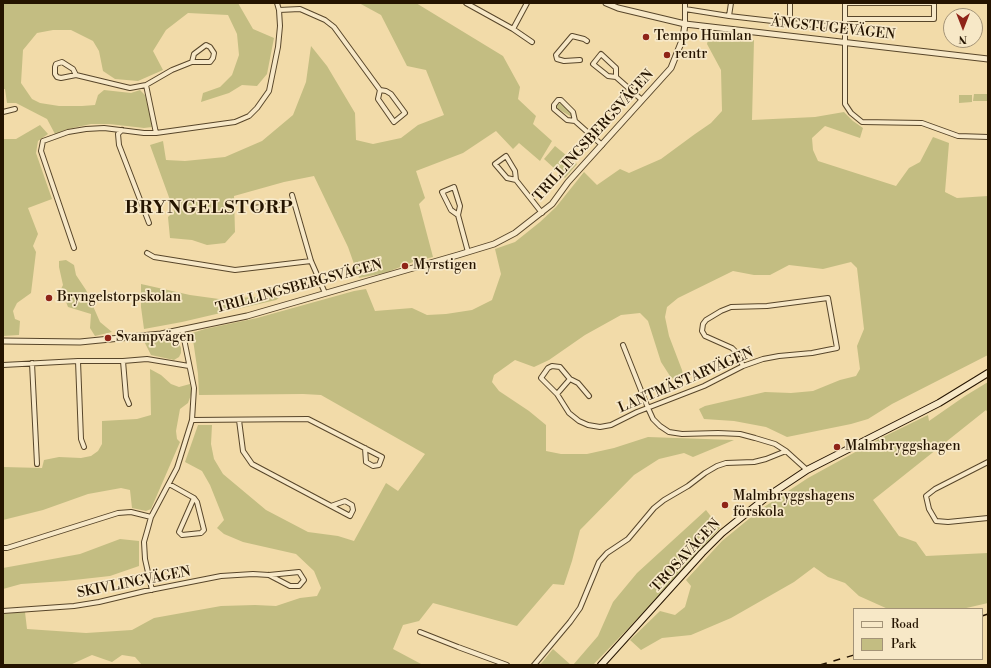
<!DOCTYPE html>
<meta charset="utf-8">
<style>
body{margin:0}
#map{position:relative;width:991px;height:668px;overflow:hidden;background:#f2dba9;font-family:"Libre Bodoni",serif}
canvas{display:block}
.frame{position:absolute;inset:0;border:4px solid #251400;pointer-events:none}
.legend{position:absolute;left:853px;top:608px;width:130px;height:52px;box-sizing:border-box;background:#f7e8c7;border:1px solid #a39377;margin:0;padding:5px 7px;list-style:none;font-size:12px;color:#251400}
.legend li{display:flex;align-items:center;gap:8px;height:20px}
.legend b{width:20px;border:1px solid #a39377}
.north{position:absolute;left:943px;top:8px;width:40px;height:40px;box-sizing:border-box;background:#f7e8c7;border:1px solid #a39377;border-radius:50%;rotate:180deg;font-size:11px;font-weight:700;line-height:16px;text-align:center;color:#251400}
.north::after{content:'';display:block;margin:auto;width:14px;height:18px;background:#8f2418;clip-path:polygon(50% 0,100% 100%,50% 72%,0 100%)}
</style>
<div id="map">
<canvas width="991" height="668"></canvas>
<div class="frame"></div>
<ul class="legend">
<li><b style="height:5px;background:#f7e8c7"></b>Road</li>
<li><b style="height:11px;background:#c3bd82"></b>Park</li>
</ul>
<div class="north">N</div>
</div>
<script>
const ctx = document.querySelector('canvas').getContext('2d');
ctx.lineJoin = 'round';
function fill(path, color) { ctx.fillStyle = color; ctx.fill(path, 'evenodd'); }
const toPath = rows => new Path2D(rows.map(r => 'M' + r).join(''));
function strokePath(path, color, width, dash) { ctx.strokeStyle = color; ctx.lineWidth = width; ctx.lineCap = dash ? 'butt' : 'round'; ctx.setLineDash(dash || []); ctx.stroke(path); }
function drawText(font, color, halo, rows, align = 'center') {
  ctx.font = font + ' "Libre Bodoni",serif'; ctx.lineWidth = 3.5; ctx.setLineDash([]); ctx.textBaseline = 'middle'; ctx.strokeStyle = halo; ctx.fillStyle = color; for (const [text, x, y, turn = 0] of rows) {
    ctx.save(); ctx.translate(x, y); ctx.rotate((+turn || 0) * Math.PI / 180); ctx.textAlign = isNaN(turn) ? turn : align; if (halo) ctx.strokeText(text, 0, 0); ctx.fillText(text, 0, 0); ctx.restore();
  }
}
const green = toPath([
 [3,3,238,3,253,29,274,38,267,74,257,86,242,85,229,93,201,102,203,93,220,87,232,75,239,55,237,34,228,15,188,13,166,30,153,51,163,70,138,81,115,79,103,71,99,51,93,41,71,30,53,30,37,33,23,50,21,83,32,99,40,103,59,106,82,106,95,105,98,95,104,90,131,93,140,90,145,95,151,119,152,127,144,128,109,124,91,124,68,129,55,134,47,119,16,103,7,103,5,89,3,89],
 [359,3,416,3,503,56,520,87,518,99,536,116,533,124,552,141,540,161,519,143,513,149,496,131,463,153,416,171,425,198,419,204,433,257,413,262,385,273,359,278,348,247,314,176,284,182,234,196,235,232,225,243,207,245,192,240,170,238,168,217,174,211,150,145,163,141,166,160,185,161,225,157,262,141,293,115,306,82,311,46,327,66,355,113,356,140,373,144,401,138,418,125,444,115,426,70,407,66,381,15],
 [709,36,754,40,752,120,815,117,844,112,853,121,863,128,860,138,825,126,812,138,813,150,818,161,896,186,909,168,920,162,933,137,949,143,945,192,957,198,988,196,988,355,892,404,868,419,851,424,787,437,766,427,734,421,704,419,699,409,705,406,765,392,791,393,813,391,840,380,856,376,860,369,857,346,864,329,857,268,851,262,823,269,789,265,770,275,754,275,733,271,678,298,667,307,665,317,669,336,682,370,684,379,679,384,670,376,661,362,648,321,640,313,621,315,585,335,549,360,534,367,515,360,494,375,492,382,499,391,529,411,546,425,546,451,561,454,587,454,614,448,648,437,734,440,693,457,684,453,659,459,634,475,580,530,572,561,564,585,553,584,517,626,433,603,419,621,403,625,393,649,423,665,142,665,135,657,122,655,112,662,92,655,70,665,3,665,3,614,25,612,27,629,86,633,132,630,154,618,221,606,255,605,276,606,300,598,317,596,321,588,314,571,296,554,243,542,224,534,217,528,224,520,210,485,202,471,185,462,198,425,212,425,211,444,214,459,223,474,266,510,308,532,338,536,354,541,386,483,398,491,425,454,321,395,303,394,199,395,198,374,192,333,205,329,257,318,354,291,366,289,375,311,412,308,427,315,446,314,472,310,492,300,501,274,495,249,515,242,540,222,556,207,584,172,597,185,620,169,629,173,661,159,695,134,711,123,722,111,721,70,707,44],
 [974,94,988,94,988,101,973,101],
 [959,95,972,95,972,102,959,103],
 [562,102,572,116,572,117,556,108,557,105],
 [40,125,48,134,38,141,36,153,52,199,28,208,38,234,33,246,36,252,31,293,17,303,13,311,15,319,20,321,19,335,3,336,3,139,16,139],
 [555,146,577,164,565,178,544,159],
 [66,260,74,265,76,275,86,290,100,322,112,332,95,336,90,328,91,314,68,307,61,289,63,285,59,267,59,261],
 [141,284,190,295,219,299,255,297,275,294,280,295,280,297,276,300,182,322,144,329,141,307],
 [171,338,178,341,181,348,181,353,179,357,174,360,151,355,144,341],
 [150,369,161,375,171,384,179,387,190,384,192,392,188,403,180,409,176,431,177,439,180,442,151,509,146,511,132,508,130,490,121,488,88,494,43,510,3,520,3,467,42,468,44,460,59,457,81,458,91,456,98,451,102,444,102,421,137,419,151,415],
 [988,382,988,413,986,410,873,500,899,536,916,542,926,556,988,553,988,603,962,609,888,609,859,596,845,583,828,577,814,567,794,582,731,618,691,635,662,638,641,650,630,640,660,611,675,615,685,607,691,586,686,580,722,541,761,509,808,478,879,439,928,415,929,421,965,396],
 [706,510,720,528,664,591,593,665,573,665,598,636,613,602,637,573],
 [120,539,139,541,139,566,110,576,65,581,21,584,3,589,3,568,80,554],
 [553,649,571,665,540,665]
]);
const minor = toPath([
 [466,3,513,29,532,42],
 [685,3,685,24],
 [845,3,845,104,851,113,862,122,922,123,958,136,988,137],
 [845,3,934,3,934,19,845,19],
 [685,9,729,16,790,23,845,27],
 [279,10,300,9,325,20,334,27,380,90,378,99,394,122,405,113,391,94,386,91,380,90],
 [729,16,731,3],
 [790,23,790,3],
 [513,29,527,3],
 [580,60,564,61,557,59,556,55,572,36,584,39,587,41],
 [76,75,73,69,62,62,56,64,55,67,55,74,57,77,61,78,76,75,130,88,146,85,172,70,192,62,210,62,213,58,214,53,210,47,206,45,194,54,192,62],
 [616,77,616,68,601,54,593,64,608,76,616,77,642,100],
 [146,85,156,133],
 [3,112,15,109],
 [575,121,573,112,561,100,558,100,554,105,554,109,567,120,575,121,602,145],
 [122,130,118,134,119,145,149,223],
 [516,180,515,171,506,156,495,164,507,178,516,180,542,213],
 [292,195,311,261,325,293],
 [253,208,294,203],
 [458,215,460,206,454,187,442,192,451,210,458,215,468,252],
 [74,248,41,151,43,141,68,132,86,129,104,128,144,133,156,133,235,122,249,116,257,108,269,91,278,47,280,26,279,10,277,3],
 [147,253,154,257,235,270,311,261],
 [623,345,648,408,653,419,660,426,669,432,682,434,718,433,740,434,755,438,775,444,786,451,807,470],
 [78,361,81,439,84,447],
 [123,361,126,397,129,404],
 [32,363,37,464],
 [3,365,78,361,123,361,147,359,189,366],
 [570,379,578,383,589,396],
 [557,394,570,379,560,367,552,366,548,368,541,378,557,394,569,413,579,421,588,425,600,427,611,425,637,412,704,386,743,366,763,359,779,356,812,353,837,348,828,298,767,306,731,307,721,311,706,320,703,324,702,331,705,336,732,348,738,354,743,366],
 [192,420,308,419,382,457,379,465,373,466,366,462,365,448],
 [239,420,243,451,252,464,350,516,353,510,352,505,345,501,331,506],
 [988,462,935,489,926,496,929,509,936,521,948,522,988,518],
 [169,484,194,498,197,502,204,530,201,533,182,535,179,532,194,498],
 [3,548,7,548,118,513,131,512,151,517],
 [152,590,145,559,144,542,148,528,151,517,177,468,192,420,194,388,182,329],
 [3,611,74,606,99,602,145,591,221,576,253,574,269,575,299,572,304,580,299,586,290,586,269,575],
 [420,632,458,647,507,665],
 [534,665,570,622,580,608,599,562,607,553,628,539,654,508,664,500,688,486,705,473,717,466,726,463,754,462,766,459,786,451]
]);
const tertiary = toPath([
 [606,3,618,8,685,24,988,59],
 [3,341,80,342,161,334,247,316,458,255,494,244,515,233,552,204,568,182,671,68,683,38,685,24]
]);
const secondary = toPath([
 [601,665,702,553,722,533,768,496,807,470,939,403,988,373]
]);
const rail = toPath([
 [982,616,988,614],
 [820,665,854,655]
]);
const markers = [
 [646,37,4,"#8f2418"],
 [667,55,4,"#8f2418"],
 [405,266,4,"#8f2418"],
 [49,298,4,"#8f2418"],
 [108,338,4,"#8f2418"],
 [837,447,4,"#8f2418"],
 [725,505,4,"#8f2418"]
];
const streetNames = [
 ["ÄNGSTUGEVÄGEN",833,29,6],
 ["TRILLINGSBERGSVÄGEN",594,136,-48],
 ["TRILLINGSBERGSVÄGEN",299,287,-15],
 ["LANTMÄSTARVÄGEN",686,381,-23],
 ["TROSAVÄGEN",686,556,-47],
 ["SKIVLINGVÄGEN",134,583,-11]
];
const poiNames = [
 ["Tempo Humlan",654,37],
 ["rentr",675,55],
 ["Myrstigen",413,266],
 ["Bryngelstorpskolan",57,298],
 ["Svampvägen",116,338],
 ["Malmbryggshagen",845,447],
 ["Malmbryggshagens",733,497],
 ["förskola",733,513]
];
const districtNames = [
 ["BRYNGELSTORP",209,209]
];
fill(green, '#c3bd82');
strokePath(minor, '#58462a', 6);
strokePath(tertiary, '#58462a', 7);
strokePath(secondary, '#251400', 8);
strokePath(minor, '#f7e8c7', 4);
strokePath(tertiary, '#f7e8c7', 5);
strokePath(secondary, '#f7e8c7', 6);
strokePath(rail, '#251400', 1.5, [7, 7]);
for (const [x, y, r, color] of markers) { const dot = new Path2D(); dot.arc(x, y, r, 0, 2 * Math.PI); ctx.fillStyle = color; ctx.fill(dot); strokePath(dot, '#f7e8c7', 1.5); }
drawText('14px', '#251400', '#f7e8c7', streetNames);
drawText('14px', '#251400', '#f7e8c7', poiNames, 'left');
ctx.letterSpacing = '1px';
drawText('bold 18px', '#251400', '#f7e8c7', districtNames);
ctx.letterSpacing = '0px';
</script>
